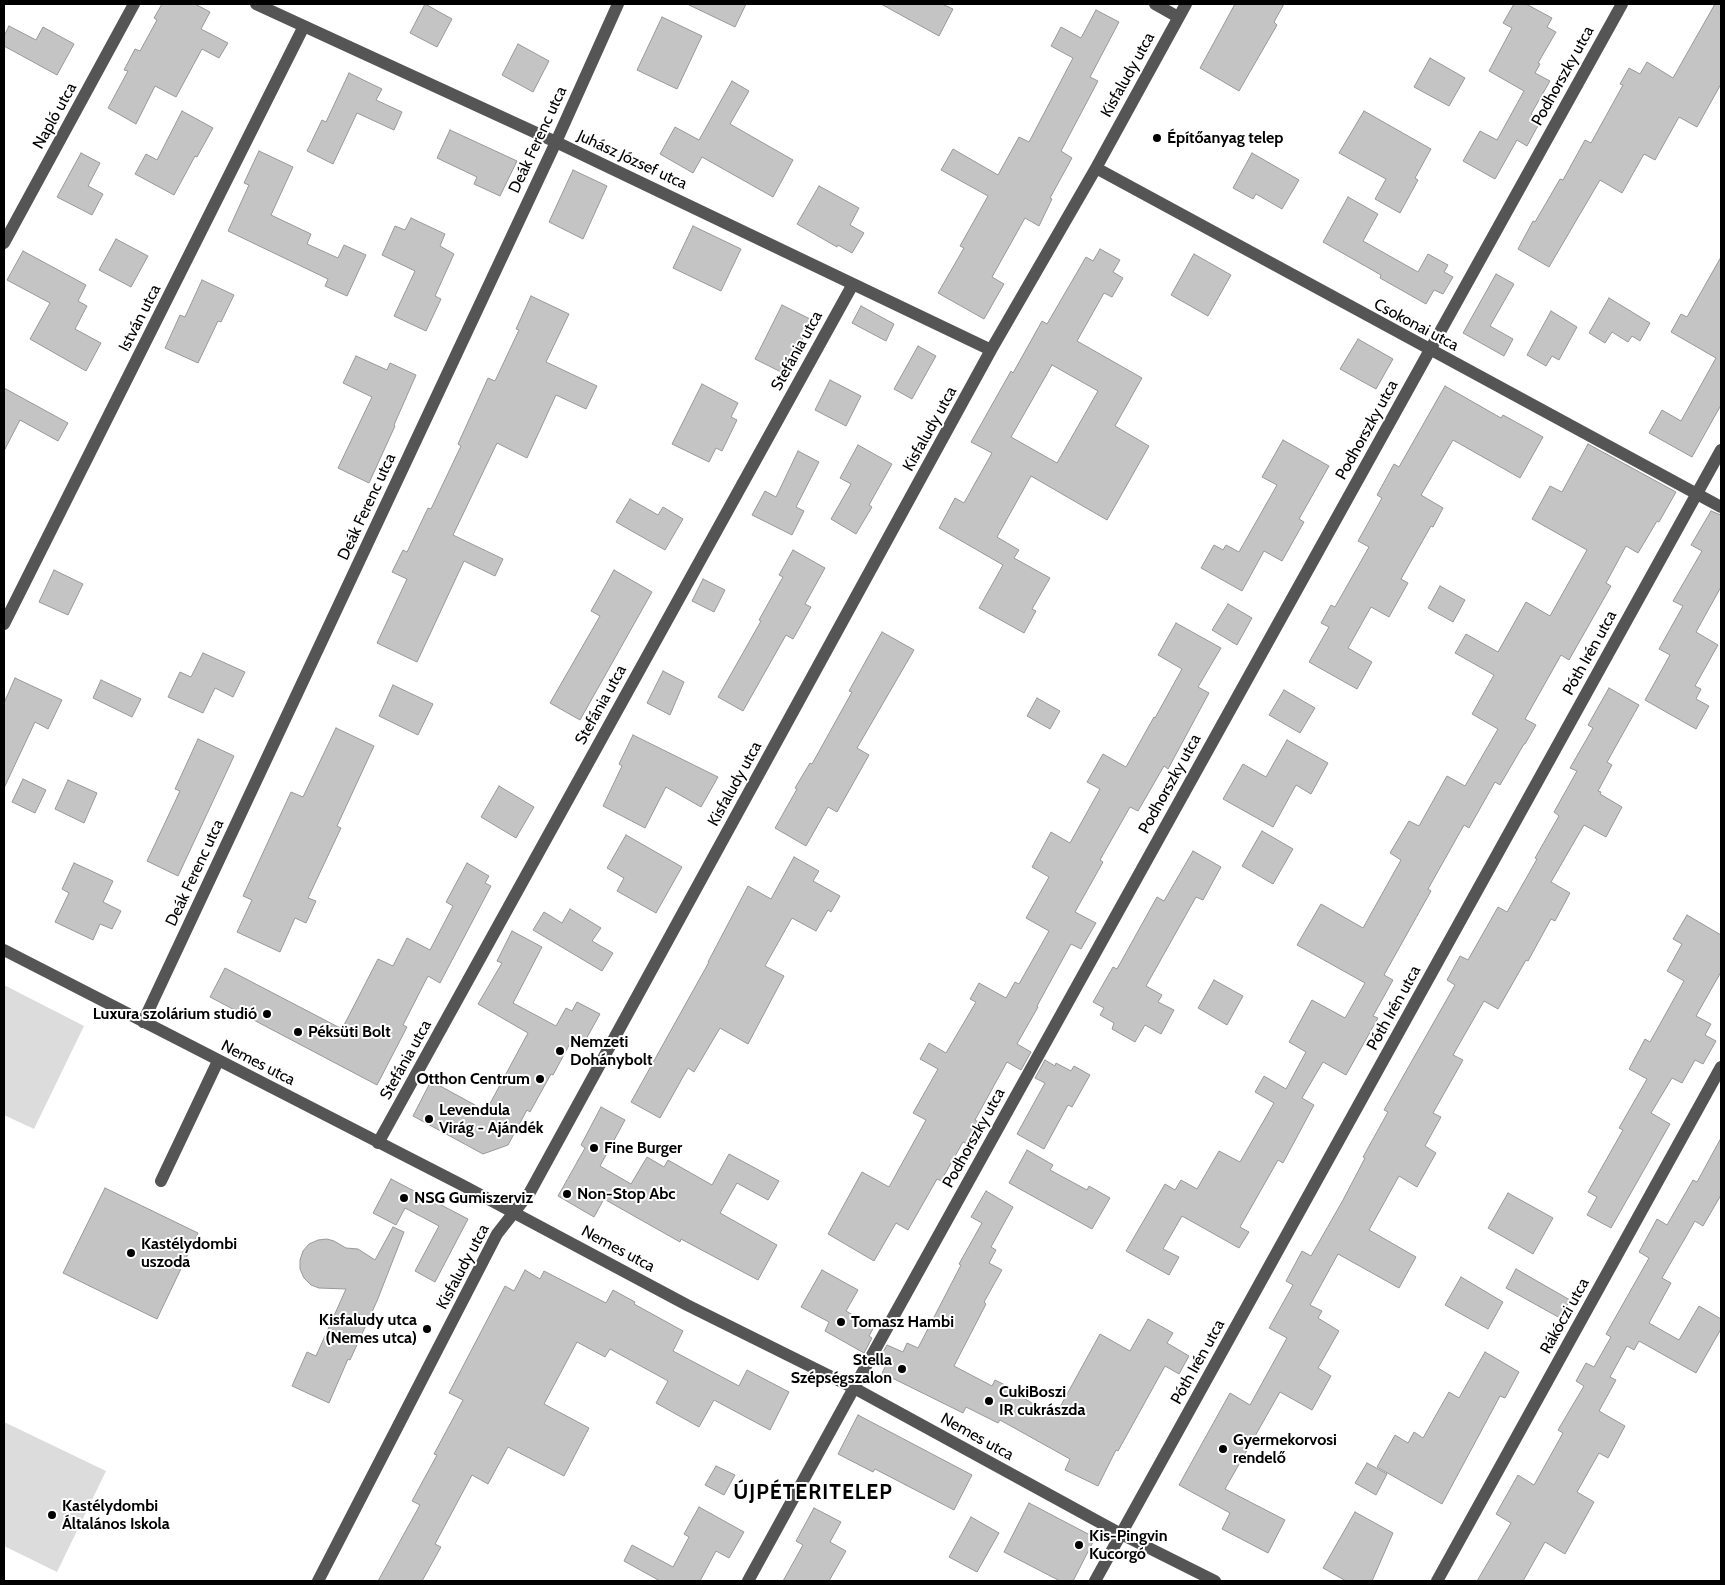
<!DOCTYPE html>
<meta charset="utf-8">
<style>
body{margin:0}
#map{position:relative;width:1725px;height:1585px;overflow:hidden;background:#fff;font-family:Cabin,sans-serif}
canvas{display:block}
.frame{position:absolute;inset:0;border:5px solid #000;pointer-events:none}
</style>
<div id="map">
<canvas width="1725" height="1585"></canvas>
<div class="frame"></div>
</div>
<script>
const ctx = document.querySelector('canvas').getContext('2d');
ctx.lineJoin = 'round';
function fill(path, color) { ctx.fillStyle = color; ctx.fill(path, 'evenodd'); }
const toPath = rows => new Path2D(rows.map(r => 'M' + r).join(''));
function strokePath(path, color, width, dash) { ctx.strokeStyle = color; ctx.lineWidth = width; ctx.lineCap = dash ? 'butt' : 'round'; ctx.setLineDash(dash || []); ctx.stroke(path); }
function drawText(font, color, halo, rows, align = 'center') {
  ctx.font = font + ' Cabin,sans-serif'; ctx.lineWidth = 4; ctx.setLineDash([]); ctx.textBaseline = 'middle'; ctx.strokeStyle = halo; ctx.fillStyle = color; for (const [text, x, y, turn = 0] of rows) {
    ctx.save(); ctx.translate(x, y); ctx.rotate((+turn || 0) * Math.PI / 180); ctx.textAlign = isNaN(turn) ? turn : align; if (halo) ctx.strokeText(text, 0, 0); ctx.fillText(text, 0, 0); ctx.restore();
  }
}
const green = toPath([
 [4,985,84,1026,34,1129,4,1115],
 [4,1422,106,1471,57,1572,4,1546]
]);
const building = toPath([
 [162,4,195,4,210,12,201,29,228,43,219,58,202,49,176,97,155,86,136,124,108,108,128,71,124,70,135,49,140,51,157,20,154,18,162,4],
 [425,4,452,19,437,47,410,33,425,4],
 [687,4,746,4,735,27,687,4],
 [881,4,942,4,953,9,939,36,881,4],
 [1235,4,1284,4,1274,22,1277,25,1239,91,1200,68,1235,4],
 [1514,4,1526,4,1552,18,1547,27,1556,32,1538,63,1540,64,1535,73,1550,81,1531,114,1541,120,1527,146,1517,140,1495,179,1463,161,1480,131,1497,140,1524,91,1489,71,1512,28,1503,23,1514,4],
 [1715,4,1721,4,1721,84,1697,127,1679,117,1655,160,1644,154,1622,193,1600,180,1549,267,1518,249,1533,221,1535,222,1560,179,1563,180,1585,140,1591,143,1623,85,1620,84,1629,68,1640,74,1647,62,1673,78,1715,4],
 [1096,10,1119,22,1090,77,1098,81,1061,151,1072,158,1050,198,1052,199,1039,226,1025,218,992,277,1004,284,984,319,938,293,964,248,960,246,988,196,941,170,953,149,998,175,1019,137,1029,142,1073,58,1051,46,1061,27,1081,38,1096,10],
 [662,17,702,36,677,89,637,70,662,17],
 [9,26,36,40,43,27,74,44,57,75,4,46,4,36,9,26],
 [518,44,549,61,533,92,502,75,518,44],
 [1430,58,1465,78,1449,106,1414,87,1430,58],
 [349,73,382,89,376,100,402,112,394,130,357,113,333,164,307,151,322,120,326,122,349,73],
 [732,81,749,91,730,124,793,160,773,197,702,157,693,173,660,154,675,127,699,140,732,81],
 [182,111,213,128,197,157,195,156,174,195,135,174,146,154,157,160,182,111],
 [1364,111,1431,149,1415,178,1418,180,1400,213,1375,199,1386,179,1339,153,1364,111],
 [450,130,517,161,500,196,474,184,477,177,437,158,450,130],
 [259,151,293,167,271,215,311,234,307,244,338,258,344,245,366,255,347,296,325,286,328,279,228,231,249,185,244,183,259,151],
 [81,153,100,163,88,186,103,194,92,215,57,197,81,153],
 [1252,153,1299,180,1282,209,1256,194,1253,199,1233,188,1252,153],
 [573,170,607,186,583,239,549,222,573,170],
 [819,186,859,208,850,225,864,233,852,253,838,245,837,247,797,224,819,186],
 [1348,197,1378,214,1363,241,1418,272,1428,254,1448,265,1444,272,1453,277,1443,294,1434,290,1426,304,1380,278,1381,275,1323,242,1348,197],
 [411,218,445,234,440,246,454,254,435,296,441,299,426,331,394,316,415,271,382,255,395,226,405,230,411,218],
 [693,226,741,249,721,291,673,268,693,226],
 [116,239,148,256,131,287,99,270,116,239],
 [1100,249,1120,260,1113,272,1123,278,1112,297,1104,293,1077,341,1142,378,1115,426,1149,446,1107,520,1031,476,997,537,1019,550,1014,558,1050,578,1032,609,1036,611,1024,633,979,608,1003,565,939,528,955,498,964,503,992,453,971,442,1011,371,1013,373,1042,321,1047,324,1086,257,1093,261,1100,249],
 [1052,365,1098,391,1057,463,1011,437,1052,365],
 [23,251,86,285,78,301,87,306,75,329,101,343,86,371,30,339,50,303,7,280,23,251],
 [1194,254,1231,275,1208,316,1171,295,1194,254],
 [1721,257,1721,405,1692,457,1649,433,1662,410,1681,421,1716,358,1671,332,1681,314,1687,317,1721,257],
 [1496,274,1514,284,1490,326,1513,339,1504,356,1463,333,1496,274],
 [202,280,234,295,221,322,218,321,198,363,165,348,180,315,185,317,202,280],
 [531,296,569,314,546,362,597,386,586,409,556,395,527,458,497,443,453,535,503,559,495,576,464,561,417,662,377,643,407,579,392,572,403,550,407,552,428,508,431,509,461,446,458,444,488,378,495,381,519,330,516,329,531,296],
 [1609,298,1650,323,1640,341,1632,336,1628,342,1612,332,1605,343,1589,333,1609,298],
 [782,305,812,320,785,374,755,359,782,305],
 [861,306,894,324,886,341,852,323,861,306],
 [1551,311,1577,327,1559,360,1552,356,1546,366,1527,355,1551,311],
 [1358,339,1393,359,1376,389,1340,369,1358,339],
 [918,346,936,356,912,399,894,389,918,346],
 [356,356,387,370,390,363,416,375,394,425,395,426,369,483,338,468,372,397,343,383,356,356],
 [830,380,861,396,846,426,815,410,830,380],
 [702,384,738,403,731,417,737,420,722,451,716,448,709,462,672,444,702,384],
 [1445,386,1501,418,1503,415,1543,437,1520,478,1453,440,1421,495,1443,508,1433,527,1431,526,1401,579,1408,583,1389,617,1371,607,1348,648,1372,662,1357,689,1309,662,1329,627,1321,623,1331,605,1335,607,1369,547,1358,541,1382,498,1377,495,1394,464,1399,467,1445,386],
 [4,388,68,423,58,441,20,420,4,451,4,388],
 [1283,440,1329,466,1299,519,1304,522,1282,561,1264,551,1242,591,1201,568,1214,545,1223,550,1226,545,1239,552,1277,485,1262,477,1283,440],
 [1588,444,1676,492,1659,522,1657,521,1638,553,1626,546,1606,583,1611,586,1569,660,1561,655,1525,719,1536,725,1525,744,1524,744,1500,785,1495,782,1469,828,1464,825,1428,889,1431,891,1384,975,1393,980,1373,1016,1378,1018,1346,1075,1323,1062,1302,1098,1314,1105,1283,1163,1278,1160,1240,1227,1249,1232,1239,1248,1182,1216,1163,1249,1179,1257,1169,1275,1126,1251,1165,1184,1175,1190,1181,1180,1197,1189,1219,1151,1240,1162,1274,1103,1255,1092,1264,1076,1286,1089,1306,1052,1289,1042,1312,1000,1345,1018,1365,983,1297,945,1321,904,1363,928,1401,860,1390,853,1409,821,1419,826,1447,776,1465,786,1498,729,1472,714,1494,675,1455,653,1466,634,1498,652,1526,602,1550,616,1587,550,1532,519,1550,486,1562,492,1588,444],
 [858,445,892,464,869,505,872,507,856,534,831,519,851,484,840,478,858,445],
 [798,451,819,462,796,507,804,511,792,535,752,515,765,491,776,497,798,451],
 [630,499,658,515,663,507,683,519,665,550,616,522,630,499],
 [1711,511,1721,515,1721,587,1696,632,1718,645,1695,686,1701,689,1696,699,1709,706,1696,729,1645,700,1670,655,1659,649,1683,606,1673,601,1702,551,1691,545,1711,511],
 [793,550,825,568,805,604,811,607,793,639,786,635,743,711,718,697,761,621,759,620,783,577,779,575,793,550],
 [54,570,83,584,68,615,39,602,54,570],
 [614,570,652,592,580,720,550,703,600,616,591,611,614,570],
 [703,579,725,590,714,612,692,601,703,579],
 [1440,586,1465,600,1453,622,1428,608,1440,586],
 [1228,604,1252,618,1237,645,1212,630,1228,604],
 [1176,623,1221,648,1198,687,1209,693,1168,769,1164,766,1138,811,1130,807,1100,860,1103,862,1075,912,1096,923,1081,949,1071,944,1037,1006,1038,1007,1017,1044,1031,1052,1021,1070,1007,1062,975,1120,984,1125,971,1146,963,1142,941,1181,937,1179,908,1230,896,1223,874,1261,828,1234,862,1172,889,1187,926,1120,913,1113,938,1069,920,1059,929,1043,946,1053,976,1002,970,999,979,983,1006,998,1015,982,1019,984,1049,931,1026,918,1049,877,1032,867,1051,832,1070,843,1100,789,1087,782,1103,754,1126,767,1154,717,1155,718,1182,669,1158,655,1176,623],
 [882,632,914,650,857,748,869,755,837,812,828,807,806,846,775,828,797,789,795,788,810,763,812,764,852,692,849,691,882,632],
 [203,653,245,672,233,697,215,688,203,713,168,697,180,672,191,677,203,653],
 [663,671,684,682,670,715,647,703,663,671],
 [15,678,62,700,48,729,35,722,4,788,4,703,15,678],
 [101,680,141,699,132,717,93,698,101,680],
 [393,685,433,704,418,735,379,716,393,685],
 [1609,688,1639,705,1607,762,1612,765,1598,791,1601,792,1600,794,1622,807,1606,837,1584,825,1551,882,1570,893,1555,921,1551,919,1528,961,1526,960,1498,1009,1484,1001,1453,1055,1463,1060,1433,1113,1441,1117,1425,1146,1436,1153,1417,1187,1399,1176,1369,1230,1416,1257,1399,1288,1338,1254,1310,1305,1322,1311,1318,1318,1339,1331,1318,1368,1331,1376,1312,1410,1280,1392,1225,1489,1285,1520,1268,1553,1222,1529,1230,1513,1179,1485,1230,1393,1250,1405,1287,1338,1269,1328,1293,1285,1286,1281,1302,1251,1311,1256,1343,1200,1365,1158,1363,1157,1388,1112,1384,1110,1455,985,1447,980,1460,956,1468,960,1498,907,1507,912,1537,859,1535,858,1559,816,1554,812,1577,771,1570,768,1593,728,1588,725,1609,688],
 [1284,690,1315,708,1300,733,1269,715,1284,690],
 [1037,698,1060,711,1050,729,1027,716,1037,698],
 [336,728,374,746,337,826,341,828,308,898,316,901,306,923,295,918,280,952,237,932,252,900,243,896,291,792,303,797,336,728],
 [633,735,718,777,701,807,666,787,645,828,603,806,622,766,619,764,633,735],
 [198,739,234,756,178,876,147,861,180,791,175,789,198,739],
 [1287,740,1328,763,1311,794,1296,785,1273,827,1223,799,1243,764,1266,777,1287,740],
 [23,779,46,790,35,813,12,802,23,779],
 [68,780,97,793,84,823,55,809,68,780],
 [499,786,534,807,516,838,481,817,499,786],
 [1262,831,1293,849,1273,884,1242,866,1262,831],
 [626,835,682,867,656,913,617,891,624,878,607,868,626,835],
 [1193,851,1221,867,1203,900,1196,897,1146,986,1162,995,1158,1002,1174,1010,1161,1034,1145,1025,1135,1042,1112,1029,1114,1023,1100,1015,1104,1008,1093,1002,1113,967,1117,969,1157,897,1164,901,1193,851],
 [794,857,819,871,813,881,840,896,831,912,828,910,816,931,792,918,765,966,784,976,748,1044,720,1028,694,1072,688,1068,660,1118,631,1102,709,962,708,962,748,886,771,899,794,857],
 [74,863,113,881,103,902,121,911,112,929,100,924,93,940,55,922,69,893,62,889,74,863],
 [467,863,489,876,485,883,491,886,440,983,428,976,403,1025,407,1027,377,1085,210,997,225,968,342,1029,378,959,393,966,407,938,430,950,453,906,446,902,467,863],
 [570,909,601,928,592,941,613,953,602,971,533,930,544,912,562,923,570,909],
 [1687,915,1721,935,1721,972,1696,1016,1711,1024,1705,1035,1716,1041,1703,1064,1695,1060,1682,1083,1672,1078,1651,1113,1670,1124,1611,1228,1587,1215,1597,1197,1588,1192,1623,1130,1619,1128,1647,1079,1629,1069,1645,1039,1650,1042,1684,981,1667,971,1682,944,1673,939,1687,915],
 [512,931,542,947,513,1003,556,1026,566,1008,572,1011,577,1002,600,1014,585,1041,574,1036,553,1075,551,1074,530,1112,527,1110,508,1145,483,1154,413,1116,431,1081,486,1111,528,1033,478,1004,502,963,497,961,512,931],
 [1214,980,1243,996,1227,1025,1198,1008,1214,980],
 [1045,1060,1055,1066,1056,1063,1071,1071,1074,1066,1090,1075,1072,1107,1068,1105,1044,1149,1017,1134,1045,1083,1035,1078,1045,1060],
 [601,1107,625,1120,600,1166,631,1184,647,1157,664,1167,668,1160,712,1185,729,1154,779,1181,768,1200,737,1183,720,1213,777,1245,758,1280,681,1239,680,1242,604,1199,594,1217,558,1196,585,1148,581,1145,601,1107],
 [1721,1138,1721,1195,1703,1226,1695,1221,1662,1278,1671,1283,1649,1323,1679,1340,1699,1306,1721,1319,1721,1329,1696,1373,1639,1341,1634,1350,1627,1346,1610,1377,1616,1380,1599,1411,1625,1426,1608,1458,1599,1453,1577,1492,1594,1502,1565,1554,1545,1542,1523,1581,1477,1581,1511,1523,1496,1514,1518,1475,1534,1485,1563,1433,1558,1430,1584,1386,1576,1381,1586,1363,1594,1367,1611,1337,1606,1334,1649,1258,1639,1252,1657,1219,1667,1225,1693,1180,1697,1182,1721,1138],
 [1027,1150,1053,1165,1050,1170,1087,1190,1089,1186,1110,1198,1092,1229,1009,1183,1027,1150],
 [391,1179,468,1219,435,1282,415,1271,439,1226,405,1208,396,1225,373,1213,391,1179],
 [105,1188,198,1233,157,1319,63,1273,105,1188],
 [986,1191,1013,1207,991,1247,996,1250,989,1263,1002,1270,984,1302,986,1304,954,1366,992,1386,995,1380,1027,1396,1025,1399,1055,1416,1100,1334,1130,1351,1148,1319,1173,1333,1167,1343,1189,1356,1179,1374,1165,1366,1118,1451,1116,1450,1098,1486,1065,1470,1070,1459,1000,1420,998,1423,966,1407,963,1413,882,1373,886,1365,878,1361,887,1345,903,1352,907,1343,918,1348,961,1265,959,1264,982,1223,971,1217,986,1191],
 [1508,1193,1553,1218,1533,1254,1488,1228,1508,1193],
 [393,1227,404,1232,377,1301,350,1360,348,1359,329,1403,292,1386,307,1352,316,1356,346,1289,319,1288,311,1285,304,1278,300,1269,300,1260,303,1251,309,1244,318,1240,327,1239,334,1241,346,1248,358,1249,375,1260,393,1227],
 [1516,1269,1570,1300,1560,1318,1506,1288,1516,1269],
 [525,1270,540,1279,544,1271,606,1303,613,1290,635,1302,634,1304,683,1331,673,1351,739,1386,747,1370,789,1392,770,1430,714,1400,699,1427,656,1403,668,1381,610,1349,605,1357,577,1342,544,1404,589,1428,564,1476,508,1447,488,1484,472,1475,435,1544,441,1547,422,1581,378,1581,420,1505,412,1501,437,1455,434,1454,463,1400,449,1393,505,1286,514,1291,525,1270],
 [822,1270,858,1290,846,1311,874,1327,869,1336,872,1338,864,1353,825,1331,829,1322,801,1307,822,1270],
 [1461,1277,1503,1302,1488,1329,1445,1305,1461,1277],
 [1485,1352,1519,1372,1505,1398,1500,1396,1442,1504,1377,1467,1395,1435,1408,1443,1414,1432,1423,1438,1449,1392,1459,1398,1485,1352],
 [858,1415,972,1475,954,1510,875,1469,873,1472,838,1454,858,1415],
 [1367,1463,1387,1474,1376,1495,1355,1483,1367,1463],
 [716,1466,735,1475,724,1495,705,1485,716,1466],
 [1029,1503,1090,1535,1093,1542,1073,1581,1060,1581,1004,1552,1029,1503],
 [699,1507,744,1532,729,1558,716,1551,700,1581,660,1581,624,1561,632,1545,673,1567,689,1537,684,1534,699,1507],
 [814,1508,841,1522,830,1542,846,1551,829,1581,783,1581,803,1545,796,1541,814,1508],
 [1355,1512,1393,1533,1372,1581,1346,1581,1323,1568,1355,1512],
 [971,1517,999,1533,977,1572,949,1557,971,1517]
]);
const minor = toPath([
 [256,4,556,142,991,350],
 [1155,4,1178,17],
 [1096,168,1721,507],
 [4,243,134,4],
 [4,624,304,26],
 [4,950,462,1185,687,1305,854,1388,1121,1534,1215,1581],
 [143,1022,556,142,618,4],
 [378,1143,853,284],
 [161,1181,218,1061],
 [318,1581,497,1234,530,1192,991,350,1096,168,1186,4],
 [748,1581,871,1357,1622,4],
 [1095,1581,1721,450],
 [1437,1581,1721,1067]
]);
const markers = [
 [1157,138,5,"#000"],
 [267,1014,5,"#000"],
 [298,1032,5,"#000"],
 [560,1051,5,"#000"],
 [540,1079,5,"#000"],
 [429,1119,5,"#000"],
 [594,1148,5,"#000"],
 [567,1194,5,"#000"],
 [404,1198,5,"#000"],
 [131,1253,5,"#000"],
 [841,1322,5,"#000"],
 [427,1329,5,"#000"],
 [902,1369,5,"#000"],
 [989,1401,5,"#000"],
 [1223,1449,5,"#000"],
 [52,1515,5,"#000"],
 [1079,1545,5,"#000"]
];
const streetNames = [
 ["Kisfaludy utca",1128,75,-61],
 ["Podhorszky utca",1563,76,-61],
 ["Napló utca",55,116,-61],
 ["Deák Ferenc utca",538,140,-65],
 ["Juhász József utca",632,160,25],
 ["István utca",140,318,-63],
 ["Csokonai utca",1416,325,28],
 ["Stefánia utca",797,351,-61],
 ["Kisfaludy utca",930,429,-61],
 ["Podhorszky utca",1367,430,-61],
 ["Deák Ferenc utca",367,507,-65],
 ["Póth Irén utca",1590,653,-61],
 ["Stefánia utca",601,705,-61],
 ["Kisfaludy utca",735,784,-61],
 ["Podhorszky utca",1170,784,-61],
 ["Deák Ferenc utca",195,873,-65],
 ["Póth Irén utca",1394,1008,-61],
 ["Stefánia utca",406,1060,-61],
 ["Nemes utca",258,1063,27],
 ["Podhorszky utca",974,1138,-61],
 ["Nemes utca",618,1249,28],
 ["Kisfaludy utca",463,1267,-62],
 ["Rákóczi utca",1565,1316,-61],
 ["Póth Irén utca",1198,1362,-61],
 ["Nemes utca",977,1437,29]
];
const poiNames = [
 ["Építőanyag telep",1167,138],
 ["Luxura szolárium studió",257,1014,"right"],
 ["Péksüti Bolt",308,1032],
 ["Nemzeti",570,1042],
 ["Dohánybolt",570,1060],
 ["Otthon Centrum",530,1079,"right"],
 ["Levendula",439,1110],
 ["Virág - Ajándék",439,1128],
 ["Fine Burger",604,1148],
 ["Non-Stop Abc",577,1194],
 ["NSG Gumiszerviz",414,1198],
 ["Kastélydombi",141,1244],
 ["uszoda",141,1262],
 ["Kisfaludy utca",417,1320,"right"],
 ["(Nemes utca)",417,1338,"right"],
 ["Tomasz Hambi",851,1322],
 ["Stella",892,1360,"right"],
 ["Szépségszalon",892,1378,"right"],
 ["CukiBoszi",999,1392],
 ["IR cukrászda",999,1410],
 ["Gyermekorvosi",1233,1440],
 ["rendelő",1233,1458],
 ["Kastélydombi",62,1506],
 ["Általános Iskola",62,1524],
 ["Kis-Pingvin",1089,1536],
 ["Kucorgó",1089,1554]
];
const districtNames = [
 ["ÚJPÉTERITELEP",813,1493]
];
fill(green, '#dcdcdc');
fill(building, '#c4c4c4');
strokePath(building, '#999', 1);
strokePath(minor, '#555', 12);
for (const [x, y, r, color] of markers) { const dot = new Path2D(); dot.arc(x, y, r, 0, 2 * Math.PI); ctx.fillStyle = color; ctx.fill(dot); strokePath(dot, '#fff', 2); }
drawText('16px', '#000', '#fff', streetNames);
drawText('bold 16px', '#000', '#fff', poiNames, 'left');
ctx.letterSpacing = '1px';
drawText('bold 21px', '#000', '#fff', districtNames);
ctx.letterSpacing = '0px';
</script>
